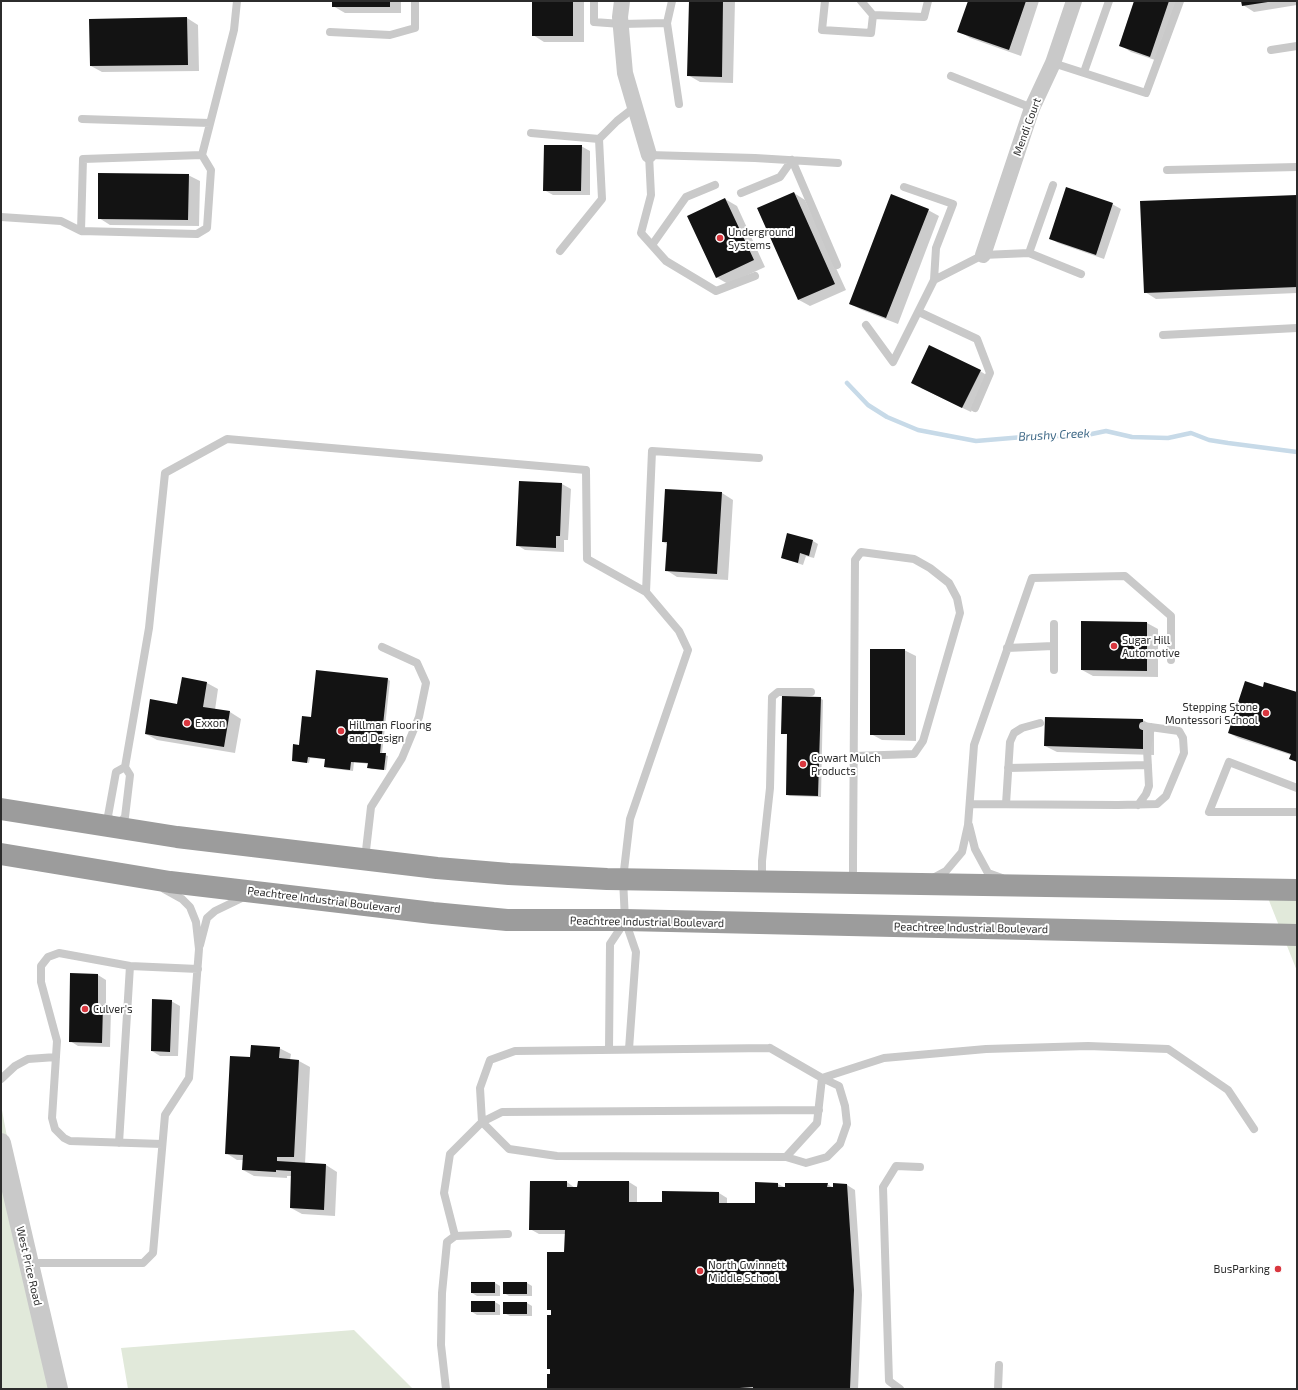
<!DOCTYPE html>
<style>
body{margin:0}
#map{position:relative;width:1298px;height:1390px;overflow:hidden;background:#fff;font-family:"Exo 2",sans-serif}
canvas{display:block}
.frame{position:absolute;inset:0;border:2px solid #2c2c2c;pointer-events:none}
</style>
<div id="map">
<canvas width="1298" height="1390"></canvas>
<div class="frame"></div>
</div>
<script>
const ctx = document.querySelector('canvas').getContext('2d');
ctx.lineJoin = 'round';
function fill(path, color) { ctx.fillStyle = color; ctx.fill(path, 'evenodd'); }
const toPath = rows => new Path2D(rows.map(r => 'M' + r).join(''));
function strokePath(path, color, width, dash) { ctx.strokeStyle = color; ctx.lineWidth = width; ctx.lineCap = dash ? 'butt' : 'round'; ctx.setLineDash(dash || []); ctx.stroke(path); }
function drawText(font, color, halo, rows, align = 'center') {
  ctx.font = font + ' "Exo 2",sans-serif'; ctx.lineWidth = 4; ctx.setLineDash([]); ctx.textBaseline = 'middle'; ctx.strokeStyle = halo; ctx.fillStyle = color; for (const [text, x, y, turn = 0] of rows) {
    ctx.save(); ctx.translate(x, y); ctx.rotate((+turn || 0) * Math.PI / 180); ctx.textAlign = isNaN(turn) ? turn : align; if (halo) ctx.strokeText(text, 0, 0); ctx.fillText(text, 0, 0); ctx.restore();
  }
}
const green = toPath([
 [1262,883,1297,884,1297,971],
 [1,1105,36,1290,66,1389,1,1389],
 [354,1330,413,1389,128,1389,121,1348]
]);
const shadow = toPath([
 [333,1,401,1,401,13,345,13,333,6],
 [533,1,584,1,584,42,544,42,533,35],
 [690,1,735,1,733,83,700,82,688,75],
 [969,1,1039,1,1021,56,970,38,959,31],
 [1135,1,1182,1,1161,62,1131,52,1120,45],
 [1242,1,1297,1,1297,5,1254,12,1243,5],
 [187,18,198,25,199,71,102,72,91,66],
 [581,146,590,151,590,195,553,195,544,190],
 [188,175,200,181,199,226,110,225,99,218],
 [794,193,805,200,846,290,810,306,799,300,758,209],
 [1297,196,1297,293,1156,299,1145,292],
 [725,199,737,206,765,267,728,284,716,277],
 [1112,204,1121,209,1104,259,1058,243,1050,238],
 [928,210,939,216,898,324,862,310,850,304],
 [980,371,988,376,971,412,921,388],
 [520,482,562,484,571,489,568,540,564,540,564,552,525,550,517,545],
 [666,490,722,493,733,500,728,580,677,577,666,570,667,544,663,542],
 [813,541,818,544,814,558,806,556,803,565,782,558],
 [1082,622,1147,623,1158,629,1158,677,1093,676,1082,670],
 [904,650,916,656,916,741,882,740,871,734],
 [182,679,207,683,218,689,215,710,230,712,241,719,235,753,157,740,146,734,178,705],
 [388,679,390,681,382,754,388,756,386,770,371,769,369,767,369,764,354,762,353,771,327,768,325,767,326,759,310,758,309,763,293,760,312,718],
 [1263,688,1297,694,1297,762,1290,758,1291,755,1238,738,1229,733],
 [820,698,823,700,821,797,790,796,787,795,788,734,782,733],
 [1143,720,1154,727,1154,755,1057,752,1045,746],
 [71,974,98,975,106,980,106,1008,111,1010,110,1047,78,1046,70,1041],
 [171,1001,180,1006,178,1056,160,1056,152,1051],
 [279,1048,291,1054,290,1060,299,1061,310,1067,305,1164,326,1165,337,1172,335,1216,302,1214,291,1208,292,1176,287,1176,287,1178,254,1176,243,1170,244,1160,237,1160,226,1153,251,1058],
 [567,1182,575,1188,629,1182,637,1187,637,1203,663,1203,663,1192,719,1193,727,1198,727,1204,756,1204,756,1183,778,1184,786,1188,827,1184,834,1188,847,1185,855,1190,862,1295,858,1389,548,1389,551,1375,551,1370,548,1368,552,1311,548,1309,565,1253,566,1234,539,1234,530,1229],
 [495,1283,500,1286,500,1296,477,1296,472,1293],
 [527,1283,532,1286,532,1296,509,1296,504,1293],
 [495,1302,500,1305,500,1315,477,1315,472,1312],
 [504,1303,527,1303,532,1306,532,1316,510,1316,504,1313]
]);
const stream = toPath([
 [847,383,868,405,887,417,918,430,976,441,1035,436,1082,436,1106,431,1132,437,1168,438,1191,433,1209,440,1228,443,1297,452]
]);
const building = toPath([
 [332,1,390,1,390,7,332,7],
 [532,1,573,1,573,36,532,36],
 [689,1,723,1,722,77,687,76],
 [968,1,1026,1,1009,50,957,32],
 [1134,1,1169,1,1150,57,1119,46],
 [1241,1,1268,1,1268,2,1242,6],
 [187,17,188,65,90,66,89,19],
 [544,145,582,145,581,191,543,191],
 [98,173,189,174,188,220,98,219],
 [1066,187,1113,203,1096,255,1049,239],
 [794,192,835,284,798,300,757,208],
 [891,194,929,209,886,318,849,304],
 [1297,195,1297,287,1144,293,1140,201],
 [725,198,754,260,716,278,687,216],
 [929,345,981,370,962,408,911,383],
 [519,481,562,483,560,536,556,536,556,548,516,546],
 [665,489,722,492,717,574,665,571,667,542,662,542],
 [787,533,813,540,809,556,800,553,798,563,781,558],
 [1081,621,1147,622,1147,671,1081,670],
 [870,649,905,649,905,735,870,735],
 [316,670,388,678,380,753,386,753,384,770,367,768,368,763,351,762,350,770,324,767,325,759,308,757,307,763,292,761,293,744,299,745,302,716,311,717],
 [182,677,207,682,203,707,230,711,224,747,145,734,150,699,177,704],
 [1245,681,1263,687,1264,682,1297,692,1297,762,1289,759,1291,754,1228,733],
 [782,696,821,697,818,796,786,795,787,734,781,734],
 [1045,717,1143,719,1143,749,1044,746],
 [70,973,98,974,98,1005,103,1005,102,1043,69,1042],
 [152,999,172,1000,170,1052,151,1051],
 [251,1045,280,1047,279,1058,299,1060,294,1157,277,1157,277,1161,326,1164,324,1210,290,1208,291,1171,276,1170,276,1172,242,1170,243,1155,225,1154,230,1056,250,1057],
 [530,1181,567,1181,567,1187,577,1187,578,1181,629,1181,629,1202,662,1202,662,1191,719,1192,719,1203,755,1203,755,1182,778,1183,778,1187,785,1187,785,1183,828,1183,827,1187,833,1187,833,1183,847,1184,854,1290,850,1389,753,1389,753,1387,726,1389,547,1389,547,1374,550,1374,550,1369,547,1369,547,1315,551,1315,551,1310,547,1310,547,1252,564,1252,565,1230,529,1230],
 [471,1282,495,1282,495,1293,471,1293],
 [503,1282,527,1282,527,1294,503,1294],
 [471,1301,495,1301,495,1312,471,1312],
 [503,1302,527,1302,527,1314,503,1314]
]);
const service = toPath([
 [594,1,594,22,621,24,667,23,672,1],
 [825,1,822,30,871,33,873,15,924,17,928,1],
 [861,1,873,15],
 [667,23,679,104],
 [330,32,390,35,415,28,415,1],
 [1271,50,1297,46],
 [1053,63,1146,93,1180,1],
 [1084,72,1109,1],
 [951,76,1032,108],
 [82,119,210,123],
 [531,133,599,139,617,121,635,107],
 [202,155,83,159,81,231,197,234,207,228,211,170,202,155,234,30,237,1],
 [792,160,837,265],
 [1167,170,1297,167],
 [904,187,953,204,936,248,934,280],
 [741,193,780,177,792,160],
 [1,217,61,221,81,231],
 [652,245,686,197,715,185],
 [560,251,602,199,599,139],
 [1029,253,1053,185],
 [755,276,716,291,666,261,641,233,651,195,649,155,755,158,838,163],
 [919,312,977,339,990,373,975,408],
 [866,325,893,362,934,280,983,255,1029,253,1081,274],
 [1163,335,1297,328],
 [1054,624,1054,670],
 [1007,648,1053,646],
 [125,767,149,628,165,473,227,439,586,470,587,559,646,592],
 [125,767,130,775,125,817,115,827,108,816,116,772,125,767],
 [1008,768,1148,765],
 [1297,788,1229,762,1209,812,1297,812],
 [970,804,1118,805,1157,804,1166,796,1184,753,1183,738,1179,731,1143,726],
 [1006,804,1010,742,1014,733,1022,728,1040,723],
 [1138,805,1146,794,1149,786,1147,749,1151,727],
 [969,825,975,849,988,873,1002,878],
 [365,859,371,807,402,758,419,717,426,683,417,663,382,647],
 [933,878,946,871,962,852,968,825,974,745,1032,578,1125,576,1171,616,1171,660],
 [762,880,762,861,770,788,772,697,778,692,811,692],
 [853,881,853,861,855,560,861,552,914,559,930,568,949,583,957,598,960,613,923,741,914,754,854,756],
 [200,945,207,918,215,911,244,897],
 [770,1048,822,1078,817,1123,786,1157,557,1156,509,1149,482,1122,480,1088,490,1060,515,1051,770,1048],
 [629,1049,636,952,625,920,623,879,630,819,688,650,679,631,646,592,652,451,759,458],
 [609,1050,610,944,624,923],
 [822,1078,884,1058,986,1049,1088,1046,1168,1049,1228,1090,1254,1129],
 [1,1079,15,1066,28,1059,56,1057],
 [119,1143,130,966],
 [162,1144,70,1141,64,1138,55,1129,52,1118,57,1041,41,982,41,966,48,957,59,953,130,966,198,969],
 [786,1157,806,1163,827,1157,840,1144,847,1124,845,1106,839,1086,822,1078],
 [508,1234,455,1236,444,1193,450,1154,482,1122,502,1112,819,1110],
 [28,1263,143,1263,153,1253,165,1115,189,1078,199,949,196,922,190,907,182,899,164,889],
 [446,1389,441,1345,442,1293,447,1242,455,1236],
 [900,1389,889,1381,883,1187,896,1166,920,1167],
 [998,1389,999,1365]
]);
const minor = toPath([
 [622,1,620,17,625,73,649,155],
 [983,255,1032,108,1053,63,1074,1]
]);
const tertiary = toPath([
 [1,1143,58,1389]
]);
const trunk = toPath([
 [1,809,177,837,437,868,509,874,607,879,1297,890],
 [1,854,170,882,433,913,507,920,625,920,1297,935]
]);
const markers = [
 [720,238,4,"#d9373f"],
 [1114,646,4,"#d9373f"],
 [1266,713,4,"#d9373f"],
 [187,723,4,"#d9373f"],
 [341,731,4,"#d9373f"],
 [803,764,4,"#d9373f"],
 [85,1009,4,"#d9373f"],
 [1278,1269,4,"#d9373f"],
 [700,1271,4,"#d9373f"]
];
const streetNames = [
 ["Mendi Court",1027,127,-70],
 ["Peachtree Industrial Boulevard",324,900,7],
 ["Peachtree Industrial Boulevard",647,922,1],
 ["Peachtree Industrial Boulevard",971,928,1],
 ["West Price Road",29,1266,77]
];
const poiNames = [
 ["Underground",728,232],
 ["Systems",728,245],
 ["Sugar Hill",1122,640],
 ["Automotive",1122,653],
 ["Stepping Stone",1258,707,"right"],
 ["Montessori School",1258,720,"right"],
 ["Exxon",195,723],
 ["Hillman Flooring",349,725],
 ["and Design",349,738],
 ["Cowart Mulch",811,758],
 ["Products",811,771],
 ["Culver's",93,1009],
 ["North Gwinnett",708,1265],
 ["Middle School",708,1278],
 ["BusParking",1270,1269,"right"]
];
const waterNames = [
 ["Brushy Creek",1054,435,-3]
];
fill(green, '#e1e9da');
fill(shadow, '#0003');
strokePath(stream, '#c7dae8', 4.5);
fill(building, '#131313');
strokePath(service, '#c9c9c9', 8);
strokePath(minor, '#c9c9c9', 16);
strokePath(tertiary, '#c9c9c9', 20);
strokePath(trunk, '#9c9c9c', 22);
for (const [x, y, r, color] of markers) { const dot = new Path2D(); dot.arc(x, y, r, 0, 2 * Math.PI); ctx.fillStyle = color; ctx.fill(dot); strokePath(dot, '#fff', 1.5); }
drawText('11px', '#2c2c2c', '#fff', streetNames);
drawText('11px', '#2c2c2c', '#fff', poiNames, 'left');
drawText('italic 12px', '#406a88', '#fff', waterNames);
</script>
